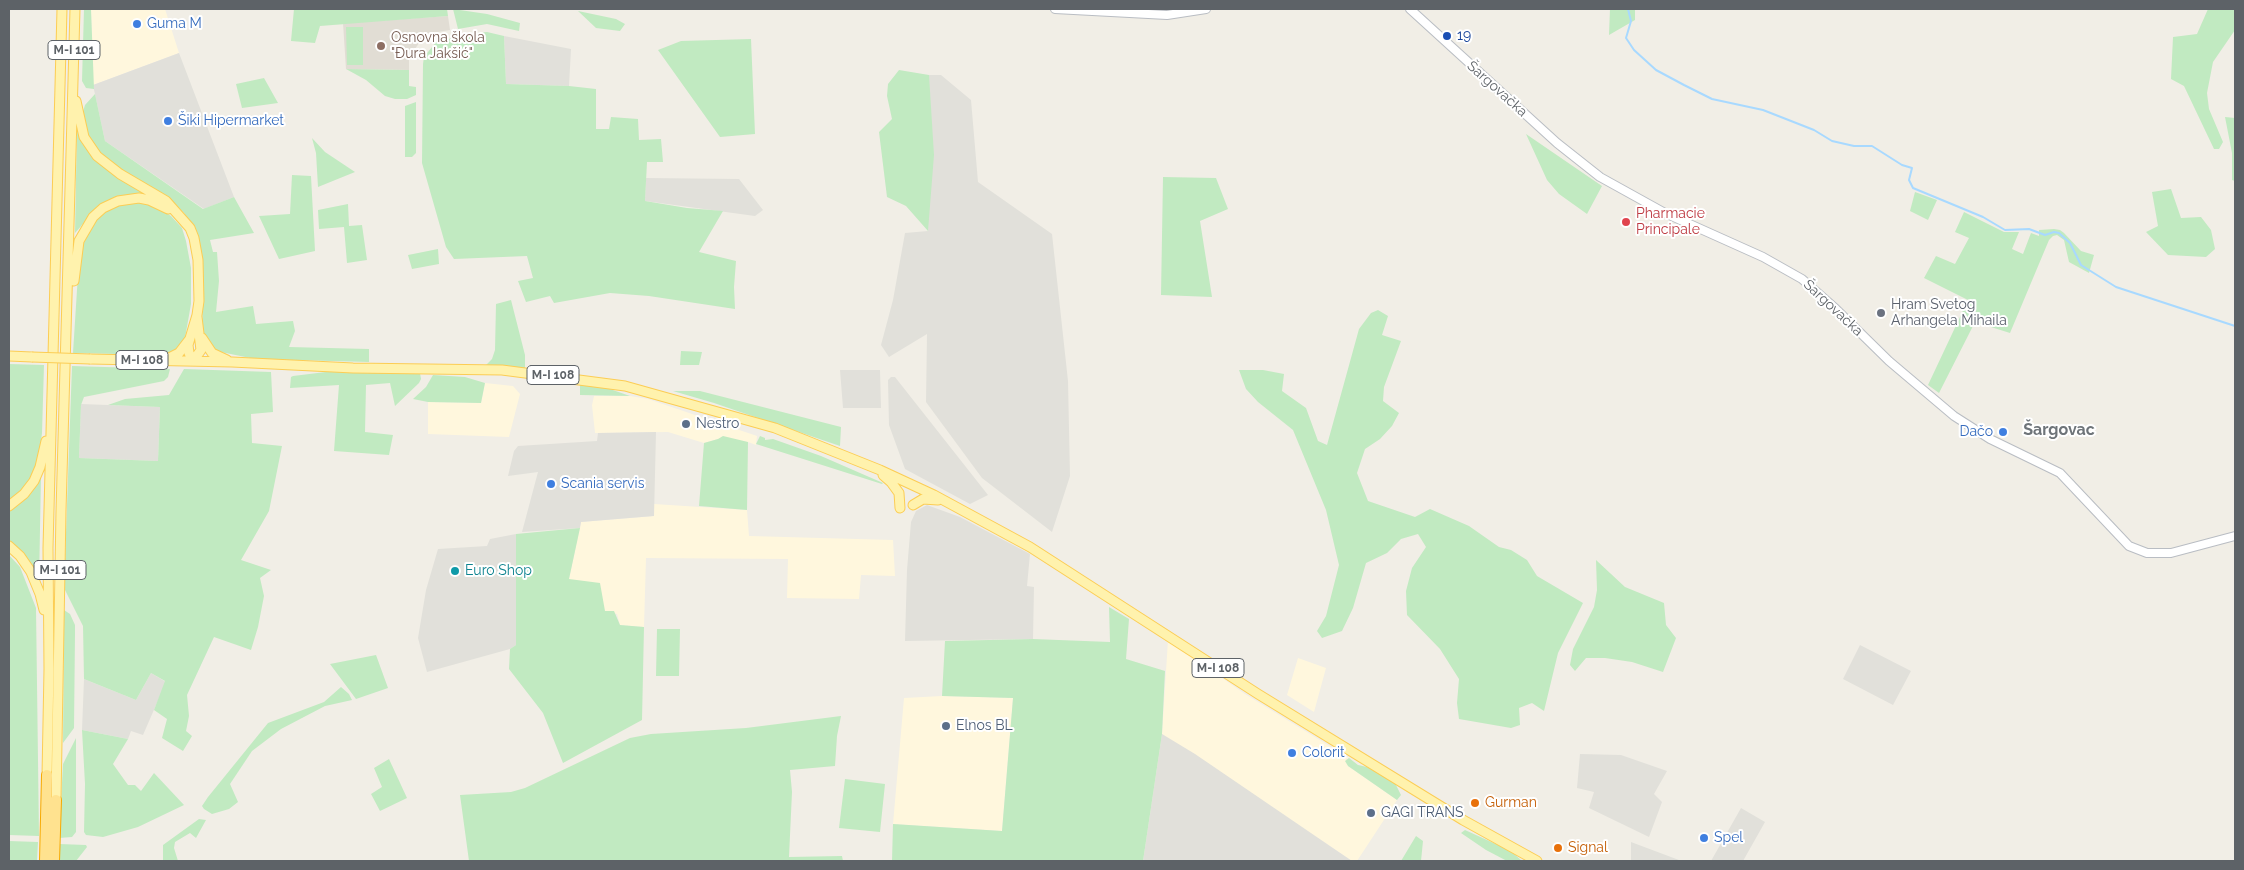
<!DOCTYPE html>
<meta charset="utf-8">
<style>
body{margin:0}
#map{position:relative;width:2244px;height:870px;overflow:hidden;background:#f1eee6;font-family:Raleway,sans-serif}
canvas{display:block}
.frame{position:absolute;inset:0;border:10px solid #5d6267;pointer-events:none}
</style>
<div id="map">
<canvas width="2244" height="870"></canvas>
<div class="frame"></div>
</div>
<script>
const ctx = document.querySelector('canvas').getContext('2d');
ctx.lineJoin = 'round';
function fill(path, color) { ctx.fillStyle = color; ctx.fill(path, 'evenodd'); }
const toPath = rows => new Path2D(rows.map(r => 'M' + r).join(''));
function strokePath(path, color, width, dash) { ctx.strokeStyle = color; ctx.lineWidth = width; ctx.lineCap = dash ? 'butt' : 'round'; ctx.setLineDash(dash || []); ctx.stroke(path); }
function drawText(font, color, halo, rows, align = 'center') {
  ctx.font = font + ' Raleway,sans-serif'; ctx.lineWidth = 4; ctx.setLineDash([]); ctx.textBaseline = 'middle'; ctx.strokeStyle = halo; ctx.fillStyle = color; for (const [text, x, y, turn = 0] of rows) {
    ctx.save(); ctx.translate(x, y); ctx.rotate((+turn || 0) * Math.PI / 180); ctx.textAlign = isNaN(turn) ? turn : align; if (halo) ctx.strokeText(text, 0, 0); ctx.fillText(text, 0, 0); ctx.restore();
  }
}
const commercial = toPath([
 [91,9,165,9,179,53,93,85],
 [485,383,513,386,520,394,509,437,428,434,428,402,481,403],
 [594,396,630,396,648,399,757,436,756,445,748,442,718,439,704,443,668,432,595,433,592,405],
 [654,504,747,510,749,536,893,540,895,576,861,575,859,599,787,598,788,559,646,558,644,627,620,625,617,614,605,611,569,579,581,522,654,516],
 [1168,640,1245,694,1349,758,1346,759,1348,766,1397,800,1357,861,1352,861,1162,734],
 [1298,658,1326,668,1314,712,1287,695],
 [942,696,1013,698,1002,831,893,824,904,698]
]);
const industrial = toPath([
 [504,36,571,49,569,86,506,84],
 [179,53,234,197,204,209,105,141,93,85],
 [929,75,941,75,971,100,978,182,1052,234,1068,381,1070,476,1052,532,982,478,926,402,927,334,889,357,881,345,893,300,905,233,928,231],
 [646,178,739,179,763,210,755,216,645,201],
 [840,370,880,370,881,408,843,408],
 [891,377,895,377,988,495,970,504,905,469,889,425,888,380],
 [81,404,160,407,158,461,79,458],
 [656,432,654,516,581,522,580,528,522,532,538,472,508,476,514,451,518,446,597,441,598,433],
 [927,505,960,517,1030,554,1027,586,1034,587,1033,639,905,641,907,570,911,522,916,511],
 [516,534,516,645,510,649,427,672,418,638,426,590,438,549,487,546,490,539],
 [1860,645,1911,671,1893,705,1843,679],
 [151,673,166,682,143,735,131,731,128,739,82,730,84,679,136,700],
 [1162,734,1195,754,1352,861,1143,861],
 [1580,754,1621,755,1667,771,1654,794,1662,802,1649,837,1589,808,1594,792,1577,788],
 [1741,808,1765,822,1743,861,1711,861],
 [1631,842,1679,860,1631,861]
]);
const education = toPath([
 [448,16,450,30,425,34,409,58,409,70,346,69,343,23]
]);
const green = toPath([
 [84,9,91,9,94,89,86,88,82,81],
 [294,9,447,9,448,16,320,26,315,43,291,41],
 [453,9,487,14,520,23,519,31,487,24,458,29],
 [1610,9,1635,9,1635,20,1609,35],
 [2208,9,2235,9,2235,30,2213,62,2207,93,2209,109,2223,142,2219,149,2214,149,2184,86,2171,79,2173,37,2197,34],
 [578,11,616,19,625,24,620,31,596,28],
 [346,27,363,27,363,65,347,65],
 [487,32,504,36,506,84,569,86,596,89,596,129,609,129,611,117,638,119,639,140,661,139,663,162,647,162,645,201,687,208,723,211,699,252,736,261,734,287,735,309,649,296,610,293,554,303,550,296,526,302,518,281,533,278,527,256,454,259,446,247,422,163,423,64,424,57,436,42,469,34],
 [751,39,755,134,720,137,658,50,681,41],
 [346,69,409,70,409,86,416,87,416,95,407,99,395,99,385,96,366,80],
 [899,70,929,75,934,155,928,231,906,206,887,197,879,132,892,119,887,96,888,84],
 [264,78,278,103,242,108,236,84],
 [95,94,105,141,203,209,234,197,254,233,210,240,213,252,217,252,219,281,216,312,253,306,256,324,293,321,295,331,289,347,369,349,369,362,255,359,216,351,204,338,203,333,200,246,195,232,184,213,174,203,103,159,90,142,82,115,85,105],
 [416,102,416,153,412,157,405,157,405,106],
 [2225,117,2235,118,2235,181,2232,180,2232,153],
 [77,126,84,142,153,197,95,210,75,233],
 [1526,134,1602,186,1587,214,1559,194,1547,180],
 [312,138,325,152,355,172,318,187,316,153],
 [292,175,311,176,315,251,279,259,259,216,290,214],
 [1163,177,1216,178,1228,209,1200,221,1212,297,1161,295],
 [2171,189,2181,218,2201,217,2211,230,2215,249,2206,257,2168,255,2146,232,2158,226,2152,192],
 [1915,192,1937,200,1928,220,1910,211],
 [140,202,158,207,171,216,182,228,186,241,191,268,191,304,185,338,174,351,161,355,73,353,78,274,84,236,98,217,108,209,125,203],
 [348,204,349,226,362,225,367,260,347,263,344,227,319,229,318,210],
 [1964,212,2004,232,2019,232,2012,249,2023,254,2031,233,2039,236,2039,230,2054,229,2060,230,2064,233,2081,251,2094,255,2089,273,2069,262,2064,240,2057,235,2053,236,2049,240,2010,333,1975,322,1939,393,1928,385,1968,300,1924,278,1936,256,1955,264,1969,238,1955,232],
 [438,249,439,264,412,269,408,255],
 [511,300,525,355,525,369,486,365,492,359,495,350,496,304],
 [1378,310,1388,316,1382,335,1401,341,1384,387,1383,401,1399,413,1392,426,1380,439,1365,449,1357,473,1368,501,1415,517,1430,509,1469,526,1499,547,1511,550,1527,560,1537,576,1583,603,1558,653,1544,711,1532,703,1519,708,1520,725,1511,728,1459,719,1457,703,1459,679,1440,649,1407,615,1406,591,1412,568,1426,547,1418,534,1401,539,1387,553,1366,563,1353,608,1342,631,1322,638,1317,631,1326,616,1339,565,1326,510,1293,430,1258,402,1246,389,1239,370,1263,370,1284,374,1282,391,1306,408,1318,441,1327,445,1359,329,1371,313],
 [681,351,702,352,699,365,680,365],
 [9,364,44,365,42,433,38,465,31,480,17,496,9,501],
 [72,366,170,369,168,377,164,381,84,397,81,405,79,458,158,461,160,407,108,405,125,399,169,395,184,369,271,372,273,412,251,414,252,443,282,446,269,511,241,560,271,570,260,578,264,596,258,627,251,650,214,637,187,695,189,716,186,731,192,736,183,751,162,738,167,719,154,710,165,681,151,673,136,700,84,679,83,626,64,588],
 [334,371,420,373,421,379,419,383,395,406,390,383,366,385,365,432,393,435,389,455,334,451,339,385,290,388,291,377,293,376],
 [433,375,465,377,485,383,481,403,428,402,413,399,426,387],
 [580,384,607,388,630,396,580,395],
 [673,391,700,391,841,427,840,446,714,403],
 [723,436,748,442,747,510,699,506,704,443,718,439],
 [760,436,765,438,765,440,773,439,821,456,883,483,882,484,756,444],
 [41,475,39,583,9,543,9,508],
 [580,528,569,579,600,583,605,611,614,611,620,625,644,627,642,720,563,763,543,713,509,669,510,649,516,645,516,534],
 [9,555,20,567,36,608,39,836,9,835],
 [1596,560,1625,587,1664,603,1666,625,1676,638,1663,672,1632,662,1605,658,1586,658,1575,671,1570,665,1573,649,1594,607,1597,590],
 [1109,607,1129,619,1126,659,1165,671,1162,734,1143,861,892,861,893,824,1002,831,1013,698,942,696,945,641,1033,639,1110,642],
 [64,610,70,614,75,625,75,634,74,728,63,743],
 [657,629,680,629,679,676,656,676],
 [376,655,388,688,356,699,330,664],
 [341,687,349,694,352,700,325,706,281,729,252,751,230,784,238,802,229,809,212,814,204,809,202,806,208,797,268,723,324,702],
 [841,716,837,736,835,766,790,770,792,792,789,857,842,856,843,861,469,861,460,795,511,792,525,788,630,738,651,734,746,728],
 [82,730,128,739,113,764,128,785,135,785,141,791,154,773,184,805,138,827,103,837,86,835,84,832,85,784],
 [76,738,76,832,72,837,59,838,63,764],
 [1349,758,1358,765,1367,767,1395,783,1401,795,1397,800,1348,766,1345,761],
 [389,759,407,798,380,811,371,794,382,787,374,768],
 [845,779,885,784,880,832,839,828],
 [199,819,206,820,196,838,190,833,175,842,174,848,178,861,163,861,163,845],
 [1465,830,1511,851,1522,861,1507,861,1486,850,1461,833],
 [1416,836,1423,841,1421,861,1401,861],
 [9,841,38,842,37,861,9,861],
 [59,844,86,845,87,847,76,861,58,861]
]);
const stream = toPath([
 [1628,9,1631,21,1626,38,1634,50,1656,70,1684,85,1712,99,1763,110,1814,130,1832,141,1854,146,1872,146,1902,165,1912,168,1909,180,1913,188,1983,217,2005,230,2029,229,2045,235,2054,232,2059,233,2070,243,2081,265,2116,287,2235,326]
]);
const secondary = toPath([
 [1055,9,1167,15,1206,9],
 [1410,9,1557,143,1600,177,1665,213,1763,257,1802,279,1836,309,1889,361,1954,416,1990,439,2060,473,2129,546,2147,553,2171,553,2235,536]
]);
const primary = toPath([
 [76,101,84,137,97,156,120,174,166,201,190,228,194,238,198,260,199,301,197,315,188,345,189,353,193,361],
 [74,281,79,241,93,217,103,208,118,201,139,198,149,200,168,209],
 [202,338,212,353,227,360],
 [9,356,32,357],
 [90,359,232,362,353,368,502,370,625,386,775,428,880,470,934,495,1030,547,1258,694,1463,820,1537,861],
 [167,359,179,353,189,340],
 [193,361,201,350,197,317],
 [883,475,891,482,899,493,900,508],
 [913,505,923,499,938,500],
 [9,506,24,494,34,481,40,467,46,441],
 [9,546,20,556,31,572,40,594,44,610],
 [47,775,49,669,48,548,62,9],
 [56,800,61,511,75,9]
]);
const highway = toPath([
 [45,861,47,775],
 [54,861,56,800]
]);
const primaryBridge = toPath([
 [32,357,90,359]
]);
const markers = [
 [137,24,5,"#3f7fe0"],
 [1447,36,5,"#1a4fb4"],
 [381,46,5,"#8d6e63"],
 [168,121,5,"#3f7fe0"],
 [1626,222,5,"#e0444e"],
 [1881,313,5,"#6b7280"],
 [686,424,5,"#5c6f8a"],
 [2003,432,5,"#3f7fe0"],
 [551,484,5,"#3f7fe0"],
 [455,571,5,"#0f9aa8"],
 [946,726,5,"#5c6f8a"],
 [1292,753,5,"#3f7fe0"],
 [1475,803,5,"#e8710a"],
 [1371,813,5,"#5c6f8a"],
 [1704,838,5,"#3f7fe0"],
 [1558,848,5,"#e8710a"]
];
const shields = [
 [74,50,52],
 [142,360,52],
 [553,375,52],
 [60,570,52],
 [1218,668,52]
];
const shieldNames = [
 ["M-I 101",74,50],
 ["M-I 108",142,360],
 ["M-I 108",553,375],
 ["M-I 101",60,570],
 ["M-I 108",1218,668]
];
const shopNames = [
 ["Guma M",147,24],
 ["Šiki Hipermarket",178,121],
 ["Dačo",1993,432,"right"],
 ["Scania servis",561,484],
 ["Colorit",1302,753],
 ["Spel",1714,838]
];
const transitNames = [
 ["19",1457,36]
];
const educationNames = [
 ["Osnovna škola",391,38],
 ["\"Đura Jakšić\"",391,54]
];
const streetNames = [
 ["Šargovačka",1497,89,42],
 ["Šargovačka",1833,308,43]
];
const healthNames = [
 ["Pharmacie",1636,214],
 ["Principale",1636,230]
];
const worshipNames = [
 ["Hram Svetog",1891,305],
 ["Arhangela Mihaila",1891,321]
];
const serviceNames = [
 ["Nestro",696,424],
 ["Elnos BL",956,726],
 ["GAGI TRANS",1381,813]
];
const cultureNames = [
 ["Euro Shop",465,571]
];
const foodNames = [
 ["Gurman",1485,803],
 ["Signal",1568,848]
];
const quarterNames = [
 ["Šargovac",2059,430]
];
fill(commercial, '#fff7dd');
fill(industrial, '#e1e0da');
fill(education, '#e1ddd4');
fill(green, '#c1eac1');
strokePath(stream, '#a8d9ff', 2);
strokePath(secondary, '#b9bdc3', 10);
strokePath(primary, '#fccd54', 11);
strokePath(highway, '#f7a900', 12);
strokePath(secondary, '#fff', 8);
strokePath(primary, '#fff2ad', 9);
strokePath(highway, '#ffe28f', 10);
strokePath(primaryBridge, '#fccd54', 11, []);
strokePath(primaryBridge, '#fff2ad', 9);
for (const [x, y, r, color] of markers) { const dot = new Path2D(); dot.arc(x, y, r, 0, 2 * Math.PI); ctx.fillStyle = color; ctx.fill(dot); strokePath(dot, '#fff', 2); }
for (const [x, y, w] of shields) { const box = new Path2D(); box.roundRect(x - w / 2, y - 9.5, w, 19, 4); ctx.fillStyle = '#fff'; ctx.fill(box); strokePath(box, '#5d6267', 1); }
drawText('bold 12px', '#5d6267', null, shieldNames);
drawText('14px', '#366cbe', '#fff', shopNames, 'left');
drawText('14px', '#164399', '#fff', transitNames, 'left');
drawText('14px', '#785e54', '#fff', educationNames, 'left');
drawText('14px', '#5d6267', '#fff', streetNames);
drawText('14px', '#be3a42', '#fff', healthNames, 'left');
drawText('14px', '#5b616d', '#fff', worshipNames, 'left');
drawText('14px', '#4e5e75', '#fff', serviceNames, 'left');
drawText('14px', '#0d838f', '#fff', cultureNames, 'left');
drawText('14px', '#c56008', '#fff', foodNames, 'left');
drawText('bold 16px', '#6e7479', '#fff', quarterNames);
</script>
